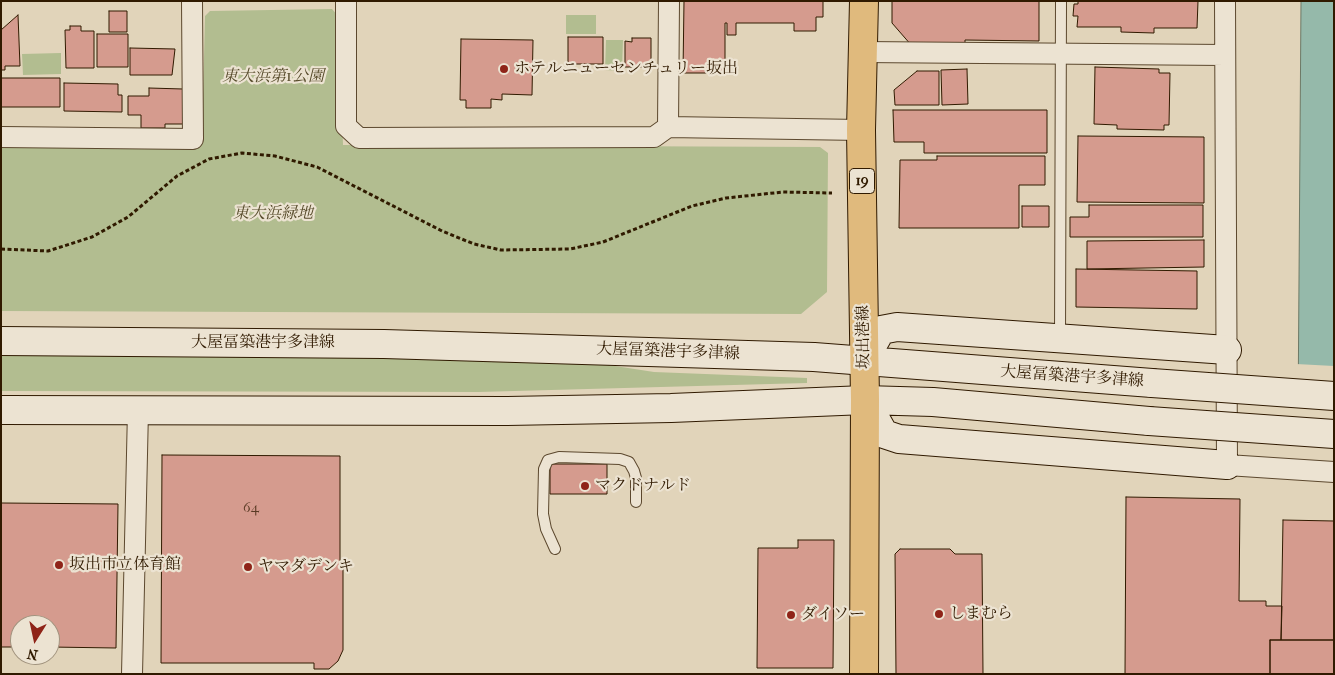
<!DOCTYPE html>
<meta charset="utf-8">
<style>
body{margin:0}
#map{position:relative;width:1335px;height:675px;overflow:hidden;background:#e1d4ba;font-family:"IM FELL French Canon",serif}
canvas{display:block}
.frame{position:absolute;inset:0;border:2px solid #301a00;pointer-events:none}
.north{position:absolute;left:10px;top:615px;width:50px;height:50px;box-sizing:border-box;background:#ece3d2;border:1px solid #a1937e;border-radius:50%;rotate:190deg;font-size:14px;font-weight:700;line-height:20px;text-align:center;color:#301a00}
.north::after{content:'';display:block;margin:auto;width:18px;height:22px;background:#8f2418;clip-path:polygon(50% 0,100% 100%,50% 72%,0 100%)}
</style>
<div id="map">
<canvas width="1335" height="675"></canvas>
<div class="frame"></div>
<div class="north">N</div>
</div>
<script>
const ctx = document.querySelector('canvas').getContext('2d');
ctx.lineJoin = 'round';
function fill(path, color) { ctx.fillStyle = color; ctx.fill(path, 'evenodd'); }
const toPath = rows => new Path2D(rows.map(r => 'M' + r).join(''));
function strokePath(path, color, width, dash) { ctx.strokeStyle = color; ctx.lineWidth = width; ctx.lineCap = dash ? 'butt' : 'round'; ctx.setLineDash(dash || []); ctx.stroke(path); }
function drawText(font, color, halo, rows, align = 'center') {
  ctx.font = font + ' "IM FELL French Canon","Noto Serif JP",serif'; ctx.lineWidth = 4.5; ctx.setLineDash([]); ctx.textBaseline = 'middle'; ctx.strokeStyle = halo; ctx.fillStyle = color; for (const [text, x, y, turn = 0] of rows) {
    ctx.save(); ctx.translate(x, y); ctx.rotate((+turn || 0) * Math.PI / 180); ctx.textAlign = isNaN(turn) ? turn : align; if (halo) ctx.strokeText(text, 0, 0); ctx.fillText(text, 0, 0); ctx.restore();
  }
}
const green = toPath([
 [332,9,339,17,343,145,820,147,828,153,827,292,801,314,1,311,1,143,202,143,205,16,210,11],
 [566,15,596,15,596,34,566,34],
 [606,40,623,40,622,71,605,70],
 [61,53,61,74,23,75,22,54],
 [1,353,481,355,589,362,654,372,807,378,807,383,478,392,1,391]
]);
const water = toPath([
 [1301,1,1334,1,1334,422,1298,419,1301,1]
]);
const pier = toPath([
 [1296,364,1334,366,1334,424,1295,419]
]);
const building = toPath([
 [684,1,823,1,823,17,816,17,816,31,794,31,794,23,736,23,736,35,727,35,727,23,725,23,725,73,683,73,684,1],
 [892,1,1039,1,1039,41,965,40,965,46,912,46,892,23,892,1],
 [1078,1,1198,1,1197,28,1154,28,1154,33,1121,32,1121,27,1077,27,1078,16,1073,16,1074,4,1078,4,1078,1],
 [109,11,127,11,127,32,109,32,109,11],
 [18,15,20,66,5,66,5,70,1,70,1,30,18,15],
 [70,26,81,26,81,31,94,31,94,68,66,68,65,30,70,30,70,26],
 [97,34,128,34,128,67,97,67,97,34],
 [568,37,603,37,603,64,568,64,568,37],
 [632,38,651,38,651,67,625,67,625,41,632,42,632,38],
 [461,39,533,40,532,95,502,94,502,100,491,99,491,108,466,108,466,100,460,100,461,39],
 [130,48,175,49,172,75,130,75,130,48],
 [1095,67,1159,69,1159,73,1170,73,1169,125,1164,125,1164,130,1117,129,1117,125,1094,124,1095,67],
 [967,69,968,104,942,105,941,70,967,69],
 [917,71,939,71,939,105,895,105,894,90,917,71],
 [1,78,60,78,60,107,1,107,1,78],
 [64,83,118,84,118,95,122,95,122,112,64,111,64,83],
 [149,88,183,89,183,124,165,124,165,128,141,128,141,115,128,115,128,96,149,96,149,88],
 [893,110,1047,110,1047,153,924,153,924,142,894,142,893,110],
 [1078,136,1204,137,1204,203,1077,202,1078,136],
 [937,156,1045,156,1045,185,1019,185,1019,228,899,228,900,160,937,160,937,156],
 [1089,205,1203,205,1203,237,1070,237,1070,217,1089,217,1089,205],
 [1022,206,1049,206,1049,227,1022,227,1022,206],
 [1204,240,1204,267,1087,269,1087,241,1204,240],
 [1076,269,1197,271,1197,309,1076,307,1076,269],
 [162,455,340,456,340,563,343,563,343,650,338,661,329,669,314,669,314,663,161,663,162,455],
 [550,464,607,464,607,494,550,494,550,464],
 [1126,497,1240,499,1239,601,1266,601,1266,606,1282,606,1281,640,1270,640,1270,674,1125,674,1126,497],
 [1,503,118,504,116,648,50,647,50,625,20,625,20,647,1,647,1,503],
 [1283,520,1334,521,1334,640,1281,640,1283,520],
 [798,540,834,540,833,668,757,668,758,548,798,548,798,540],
 [900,549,950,549,955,554,982,554,983,674,896,674,895,554,900,549],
 [1270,640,1334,640,1334,674,1270,674,1270,640]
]);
const path = toPath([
 [1,249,48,251,92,237,128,217,177,176,209,159,242,153,275,156,317,167,442,231,474,244,501,250,570,249,603,242,692,206,726,198,783,192,832,193]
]);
const lane = toPath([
 [1060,337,1061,1],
 [555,549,546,529,543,514,544,469,548,460,559,457,620,459,629,462,634,471,636,478,636,502]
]);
const street = toPath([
 [346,1,346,126,359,138,654,137,668,127,861,130],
 [1225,1,1227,465,1334,472],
 [862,52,1225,55],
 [668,127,669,1],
 [1,137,193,139,192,1],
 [132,674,138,410]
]);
const secondary = toPath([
 [1,341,384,344,814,357,1152,383],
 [864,360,881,330,897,327,1227,350],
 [865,400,884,434,899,439,1227,465],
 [1,410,507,411,671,408,865,400,933,402,1149,421]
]);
const primary = toPath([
 [864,674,865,400,861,130,864,1]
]);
const secondaryBridge = toPath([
 [1152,383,1334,396],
 [1149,421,1334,434]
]);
const markers = [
 [504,69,5,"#8f2418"],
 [585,486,5,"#8f2418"],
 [59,565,5,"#8f2418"],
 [248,567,5,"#8f2418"],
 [939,614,5,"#8f2418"],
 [791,615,5,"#8f2418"]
];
const numberNames = [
 ["64",251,509]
];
const shields = [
 [862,181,25]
];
const shieldNames = [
 ["19",862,181]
];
const poiNames = [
 ["ホテルニューセンチュリー坂出",514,69],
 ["マクドナルド",595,486],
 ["坂出市立体育館",69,565],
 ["ヤマダデンキ",258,567],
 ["しまむら",949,614],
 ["ダイソー",801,615]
];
const parkNames = [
 ["東大浜第1公園",273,77],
 ["東大浜緑地",273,214]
];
const streetNames = [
 ["坂出港線",864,337,-91],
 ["大屋冨築港宇多津線",263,343],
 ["大屋冨築港宇多津線",668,352,2],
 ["大屋冨築港宇多津線",1072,377,4]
];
fill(green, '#b2bd90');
fill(water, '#95b9aa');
strokePath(water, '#6d7966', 1);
fill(pier, '#e1d4ba');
fill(building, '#d59b8e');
strokePath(building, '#301a00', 1);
strokePath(lane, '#5c482e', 12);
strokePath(street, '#5c482e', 22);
strokePath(secondary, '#301a00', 30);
strokePath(primary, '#301a00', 30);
strokePath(path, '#301a00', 3, [4, 2.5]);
strokePath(lane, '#ece3d2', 10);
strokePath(street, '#ece3d2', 20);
strokePath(secondary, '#ece3d2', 28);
strokePath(primary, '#e0ba7d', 28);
strokePath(secondaryBridge, '#301a00', 30, []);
strokePath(secondaryBridge, '#ece3d2', 28);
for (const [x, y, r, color] of markers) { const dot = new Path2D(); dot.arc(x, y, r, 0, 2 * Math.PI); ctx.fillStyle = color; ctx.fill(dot); strokePath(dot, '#ece3d2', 2); }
drawText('14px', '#593a24', null, numberNames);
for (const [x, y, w] of shields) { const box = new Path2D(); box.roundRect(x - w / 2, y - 12.5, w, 25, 4); ctx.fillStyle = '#ece3d2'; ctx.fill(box); strokePath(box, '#301a00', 1); }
drawText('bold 15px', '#301a00', null, shieldNames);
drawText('16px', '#301a00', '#ece3d2', poiNames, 'left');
drawText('italic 16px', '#574b2b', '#ece3d2', parkNames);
drawText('16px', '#301a00', '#ece3d2', streetNames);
</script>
